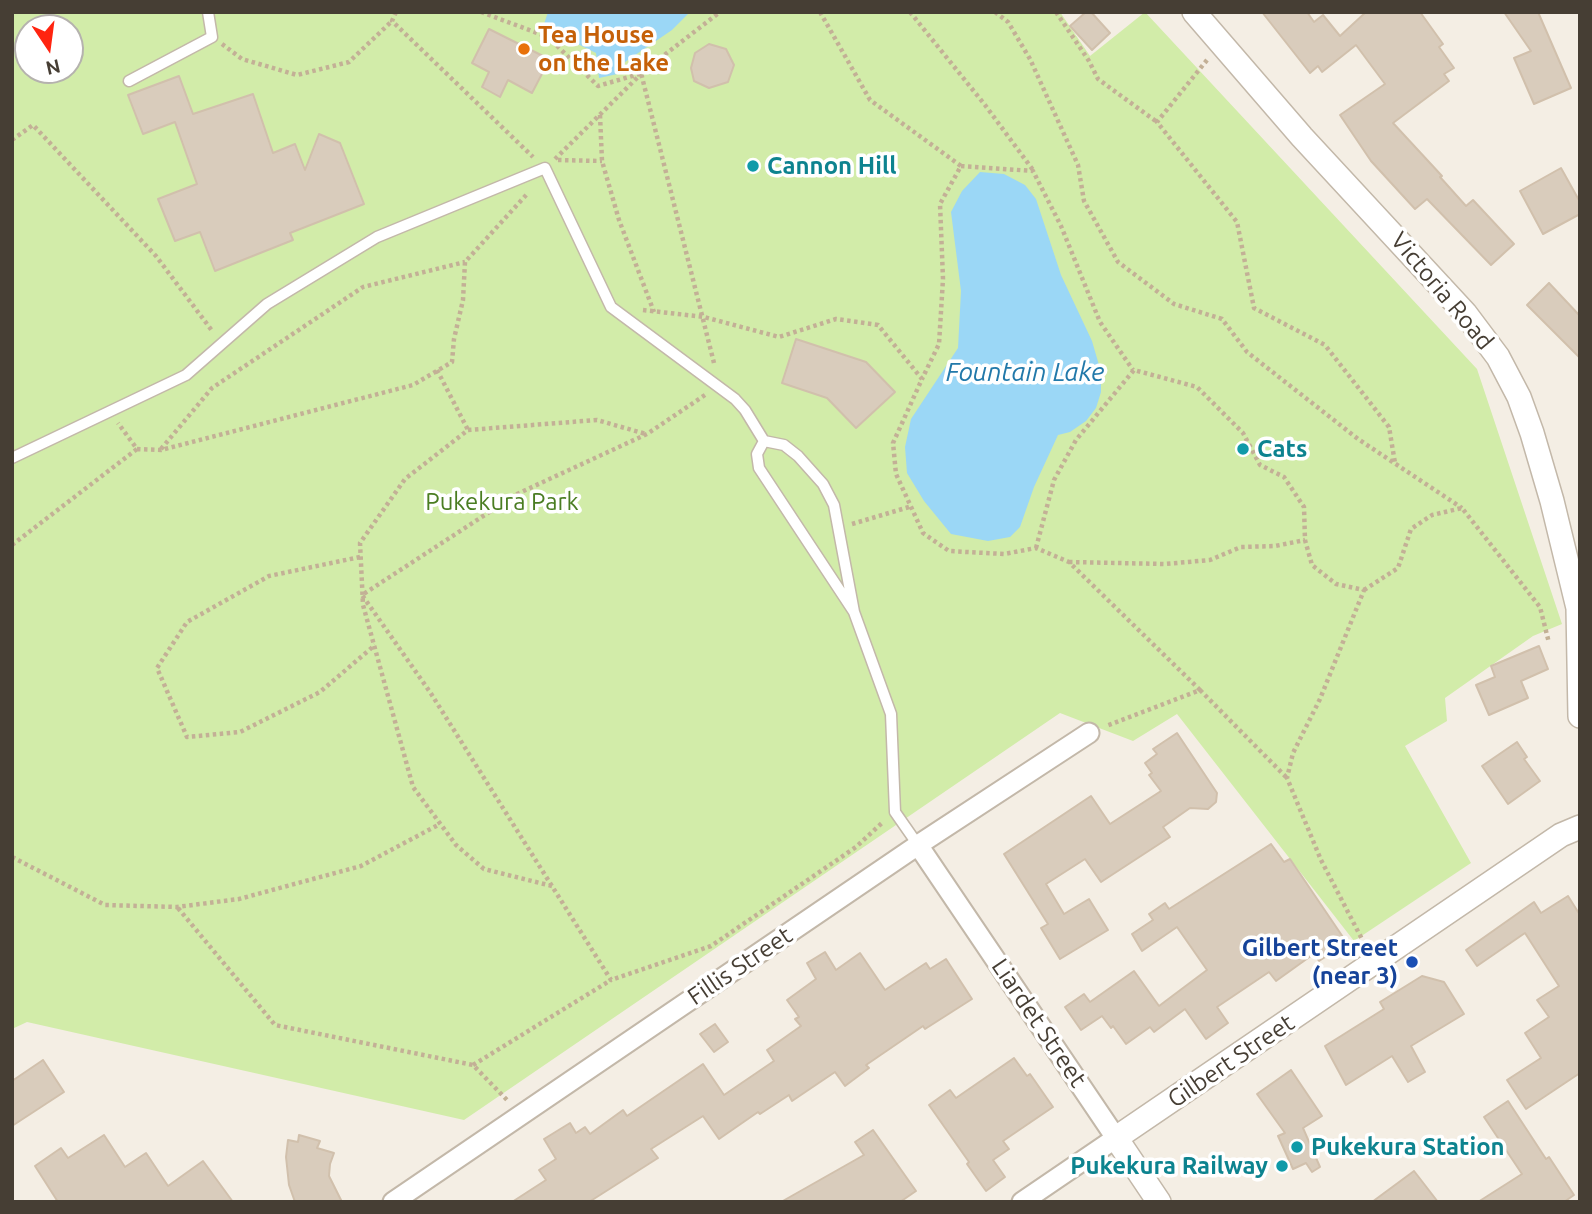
<!DOCTYPE html>
<style>
body{margin:0}
#map{position:relative;width:1592px;height:1214px;overflow:hidden;background:#f4eee4;font-family:Ubuntu,sans-serif}
canvas{display:block}
.frame{position:absolute;inset:0;border:14px solid #463e34;pointer-events:none}
.north{position:absolute;left:14px;top:14px;width:70px;height:70px;box-sizing:border-box;background:#fff;border:2px solid #b5b2ae;border-radius:50%;rotate:167deg;font-size:19px;font-weight:700;line-height:28px;text-align:center;color:#463e34}
.north::after{content:'';display:block;margin:auto;width:24px;height:32px;background:#ff2410;clip-path:polygon(50% 0,100% 100%,50% 72%,0 100%)}
</style>
<div id="map">
<canvas width="1592" height="1214"></canvas>
<div class="frame"></div>
<div class="north">N</div>
</div>
<script>
const ctx = document.querySelector('canvas').getContext('2d');
ctx.lineJoin = 'round';
function fill(path, color) { ctx.fillStyle = color; ctx.fill(path, 'evenodd'); }
const toPath = rows => new Path2D(rows.map(r => 'M' + r).join(''));
function strokePath(path, color, width, dash) { ctx.strokeStyle = color; ctx.lineWidth = width; ctx.lineCap = dash ? 'butt' : 'round'; ctx.setLineDash(dash || []); ctx.stroke(path); }
function drawText(font, color, halo, rows, align = 'center') {
  ctx.font = font + ' Ubuntu,sans-serif'; ctx.lineWidth = 7; ctx.setLineDash([]); ctx.textBaseline = 'middle'; ctx.strokeStyle = halo; ctx.fillStyle = color; for (const [text, x, y, turn = 0] of rows) {
    ctx.save(); ctx.translate(x, y); ctx.rotate((+turn || 0) * Math.PI / 180); ctx.textAlign = isNaN(turn) ? turn : align; if (halo) ctx.strokeText(text, 0, 0); ctx.fillText(text, 0, 0); ctx.restore();
  }
}
const green = toPath([
 [12,12,1060,12,1090,56,1145,12,1477,369,1562,624,1533,636,1445,698,1447,721,1405,746,1471,863,1354,941,1177,714,1133,741,1060,713,464,1120,27,1022,12,1029],
 [28,28,70,28,70,70,28,70]
]);
const water = toPath([
 [548,12,690,12,672,30,625,62,622,73,599,78,596,53,543,27],
 [980,172,1004,174,1025,185,1036,199,1061,275,1092,341,1101,372,1101,392,1096,408,1086,421,1070,432,1058,435,1034,487,1020,527,1010,537,988,541,951,534,924,501,907,473,905,447,911,419,958,348,961,291,951,212,962,191]
]);
const building = toPath([
 [1086,12,1091,12,1110,33,1092,50,1070,26,1086,12],
 [1262,12,1307,12,1314,22,1323,15,1340,36,1366,12,1420,12,1443,44,1439,47,1454,68,1444,74,1449,81,1393,123,1442,176,1440,177,1466,206,1473,200,1514,244,1491,265,1427,199,1415,209,1371,161,1340,115,1385,84,1356,45,1322,72,1318,66,1310,73,1262,12],
 [1504,12,1538,12,1571,88,1534,104,1514,58,1531,51,1504,12],
 [489,29,545,57,541,66,545,68,532,93,508,80,500,97,482,87,489,72,472,63,489,29],
 [709,44,726,49,734,65,728,82,709,88,694,81,691,68,695,53,709,44],
 [179,76,193,114,253,94,273,153,295,144,305,170,319,134,340,143,364,204,290,233,293,240,215,271,200,232,175,241,158,199,197,184,175,122,143,134,128,95,179,76],
 [1561,168,1580,202,1580,214,1543,234,1520,191,1561,168],
 [1549,283,1580,316,1580,358,1527,305,1549,283],
 [796,339,866,362,895,392,856,428,827,398,782,383,796,339],
 [1539,646,1548,669,1521,681,1528,698,1489,715,1476,685,1495,677,1491,666,1539,646],
 [1177,733,1217,793,1216,802,1208,809,1190,808,1163,827,1170,837,1101,882,1085,859,1046,884,1064,914,1089,899,1108,930,1060,959,1041,928,1048,924,1004,854,1091,796,1110,824,1161,791,1149,775,1152,773,1145,763,1157,754,1153,749,1177,733],
 [1517,742,1527,757,1524,759,1540,781,1508,804,1482,766,1517,742],
 [1271,844,1284,862,1290,859,1347,943,1319,961,1315,953,1276,981,1269,972,1217,1007,1228,1023,1206,1039,1185,1009,1154,1032,1150,1027,1126,1044,1113,1026,1111,1028,1102,1016,1081,1030,1065,1007,1084,994,1090,1002,1134,971,1159,1006,1207,970,1177,927,1142,951,1132,934,1153,920,1149,914,1165,903,1169,909,1271,844],
 [1568,896,1580,915,1580,1073,1526,1109,1507,1080,1541,1058,1525,1033,1549,1017,1537,1000,1559,986,1525,933,1477,966,1466,950,1534,902,1541,913,1568,896],
 [825,952,836,970,860,953,885,990,926,963,930,969,946,959,972,999,925,1029,923,1026,866,1065,869,1068,845,1086,835,1072,792,1101,789,1095,760,1114,758,1112,719,1139,703,1116,651,1149,658,1158,589,1202,512,1202,546,1180,539,1170,556,1159,544,1139,570,1123,576,1133,585,1127,590,1134,623,1110,627,1116,703,1064,724,1095,774,1061,767,1050,801,1026,795,1019,799,1017,787,1000,816,979,807,963,825,952],
 [1422,976,1444,982,1464,1014,1411,1046,1425,1072,1408,1082,1392,1056,1346,1085,1325,1046,1384,1009,1380,1002,1422,976],
 [715,1024,728,1042,714,1052,700,1034,715,1024],
 [1014,1058,1027,1076,1030,1074,1053,1107,1003,1141,1009,1149,993,1160,1005,1177,986,1191,967,1164,969,1162,929,1105,950,1090,956,1098,1014,1058],
 [43,1060,64,1092,12,1126,12,1081,43,1060],
 [1291,1070,1322,1116,1303,1128,1320,1167,1312,1172,1306,1163,1293,1169,1278,1136,1285,1133,1257,1094,1291,1070],
 [1508,1101,1546,1159,1549,1157,1574,1195,1564,1202,1478,1202,1522,1174,1484,1117,1508,1101],
 [873,1130,916,1191,900,1202,781,1202,864,1155,855,1142,873,1130],
 [104,1135,125,1167,146,1153,168,1186,203,1161,233,1202,58,1202,35,1166,61,1148,68,1158,104,1135],
 [299,1135,320,1141,317,1148,334,1153,330,1164,329,1176,342,1202,295,1202,289,1185,286,1157,288,1140,298,1142,299,1135],
 [1414,1171,1438,1202,1372,1202,1414,1171]
]);
const path = toPath([
 [396,12,392,21,533,157],
 [481,12,548,37,598,86,639,74],
 [820,12,870,100,961,166,940,204,943,279,939,344,922,379],
 [910,12,985,105,1033,170],
 [995,12,1008,22,1030,59,1078,165,1084,201,1118,262,1174,304,1222,319,1247,352,1358,439,1462,508],
 [1056,12,1089,61,1098,79,1157,122],
 [222,44,242,59,297,75,349,62,392,21],
 [1207,60,1157,122,1237,222,1254,308,1325,345,1389,427,1395,463],
 [600,115,602,161,619,220,654,312],
 [12,140,33,125,156,256,213,332],
 [555,159,641,74],
 [558,160,602,161],
 [961,166,1033,171,1061,226,1100,322,1133,370],
 [643,310,704,317,779,337,836,319,878,325,922,379,893,443,896,474,923,533,949,551,1004,554,1036,548,1069,562,1200,690,1106,726],
 [714,363,641,73,720,12],
 [437,370,468,430],
 [705,395,647,434,517,494,362,595,430,692,611,980,711,946,856,847,883,822],
 [137,449,161,450,413,385,452,362,454,339,463,300,465,262,528,193],
 [161,449,212,388,363,287,465,262],
 [852,524,909,507],
 [12,545,137,449,118,423],
 [1036,548,1054,480,1076,440,1134,370,1197,387,1243,433,1260,465,1284,477,1304,507,1305,540,1312,565,1336,584,1364,590,1320,699,1293,753,1287,778,1321,860,1364,943],
 [360,557,269,576,187,622,157,668,187,737,240,732,320,692,375,645],
 [1069,562,1165,564,1210,560,1241,547,1275,546,1305,540],
 [1364,590,1398,568,1411,529,1432,515,1462,508,1540,607,1549,643],
 [1200,690,1287,778],
 [12,857,105,905,177,907,239,899,361,866,440,824],
 [552,886,484,869,456,845,413,787,363,605,360,543,405,479,468,430,597,420,646,434],
 [178,908,275,1025,473,1065,508,1101],
 [473,1065,611,980]
]);
const service = toPath([
 [129,81,212,37,208,12],
 [12,458,186,375,267,304,377,237,545,168,611,307,735,399,745,410,764,441],
 [854,612,759,468,757,454,764,441,784,445,798,456,823,484,834,505,854,612,891,714,895,812,918,845]
]);
const minor = toPath([
 [918,845,1116,1138,1022,1202],
 [393,1202,918,845,1089,733]
]);
const tertiary = toPath([
 [1194,12,1302,137,1465,313,1498,357,1519,397,1532,433,1552,501,1578,608,1580,716],
 [1159,1202,1116,1138,1561,835,1580,827]
]);
const markers = [
 [524,49,7,"#e8710a"],
 [753,166,7,"#0f9aa8"],
 [1243,449,7,"#0f9aa8"],
 [1412,962,7,"#1a4fb4"],
 [1297,1147,7,"#0f9aa8"],
 [1282,1166,7,"#0f9aa8"]
];
const foodNames = [
 ["Tea House",538,35],
 ["on the Lake",538,63]
];
const cultureNames = [
 ["Cannon Hill",767,166],
 ["Cats",1257,449],
 ["Pukekura Station",1311,1147],
 ["Pukekura Railway",1268,1166,"right"]
];
const streetNames = [
 ["Victoria Road",1442,291,50],
 ["Fillis Street",740,966,-34],
 ["Liardet Street",1039,1023,56],
 ["Gilbert Street",1231,1061,-34]
];
const parkNames = [
 ["Pukekura Park",502,502]
];
const transitNames = [
 ["Gilbert Street",1398,948],
 ["(near 3)",1398,976]
];
const waterNames = [
 ["Fountain Lake",1025,372]
];
fill(green, '#d2eca9');
fill(water, '#9bd7f6');
fill(building, '#d9ccbc');
strokePath(building, '#d1c0ac', 2);
strokePath(service, '#c3b8a9', 13);
strokePath(minor, '#c3b8a9', 23);
strokePath(tertiary, '#c3b8a9', 26);
strokePath(path, '#c3b096', 4.5, [3.5, 3.5]);
strokePath(service, '#fff', 10);
strokePath(minor, '#fff', 19);
strokePath(tertiary, '#fff', 23);
for (const [x, y, r, color] of markers) { const dot = new Path2D(); dot.arc(x, y, r, 0, 2 * Math.PI); ctx.fillStyle = color; ctx.fill(dot); strokePath(dot, '#fff', 2.5); }
drawText('bold 24px', '#c56008', '#fff', foodNames, 'left');
drawText('bold 24px', '#0d838f', '#fff', cultureNames, 'left');
drawText('24px', '#463e34', '#fff', streetNames);
drawText('24px', '#4a7d22', '#fff', parkNames);
drawText('bold 24px', '#164399', '#fff', transitNames, 'right');
drawText('italic 26px', '#2279aa', '#fff', waterNames);
</script>
